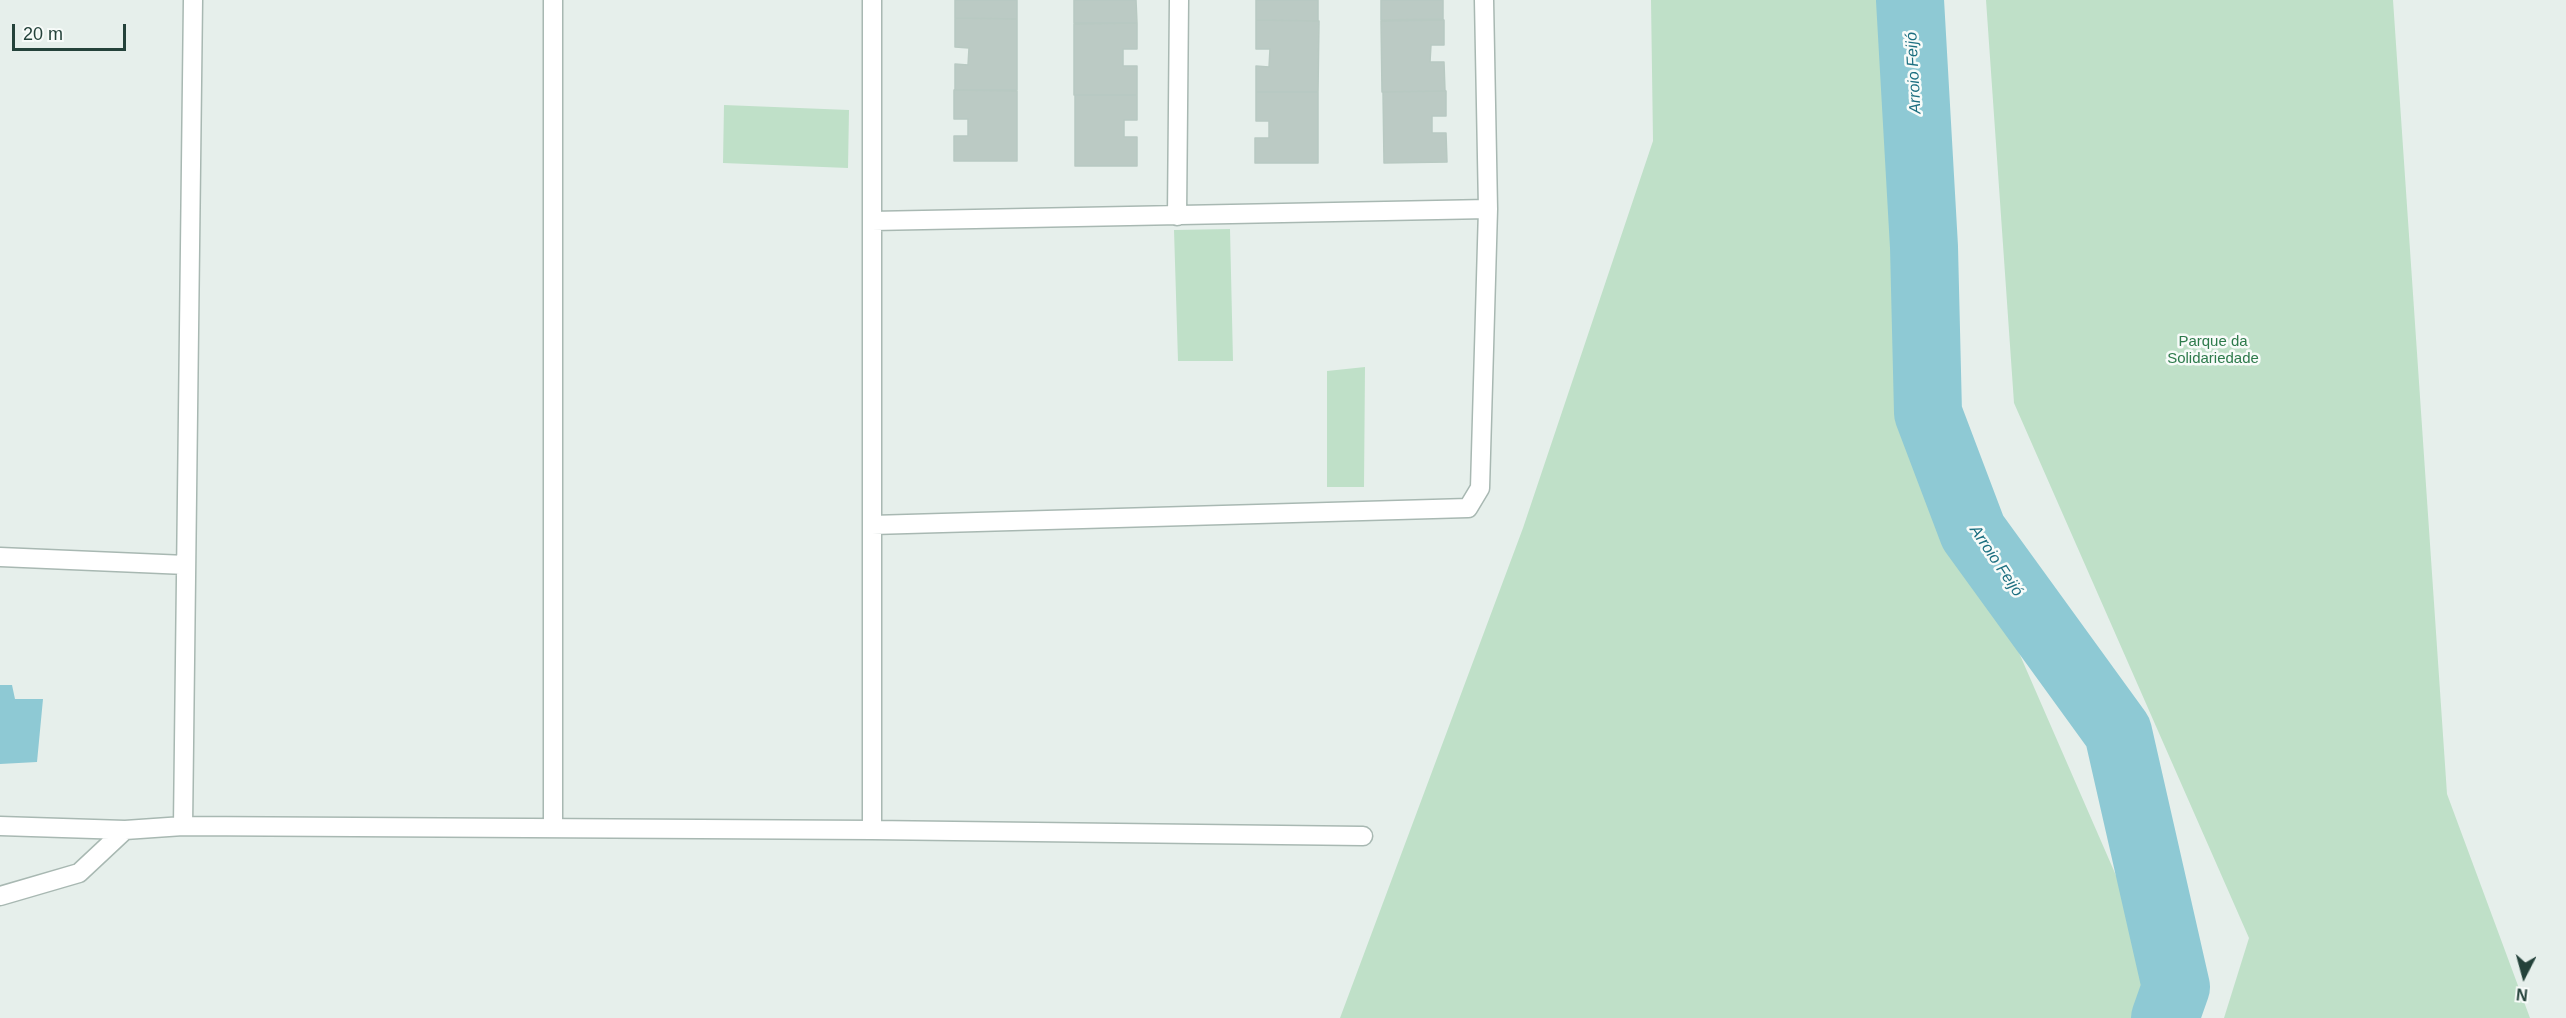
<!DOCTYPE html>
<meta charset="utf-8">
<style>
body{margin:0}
#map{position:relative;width:2566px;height:1018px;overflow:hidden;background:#e6efeb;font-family:Arial,sans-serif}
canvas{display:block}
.north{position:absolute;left:2494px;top:946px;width:60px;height:60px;-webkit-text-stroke:4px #f7fbf9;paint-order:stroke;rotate:186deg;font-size:16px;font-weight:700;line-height:24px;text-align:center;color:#24423a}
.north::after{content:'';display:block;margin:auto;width:21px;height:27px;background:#24423a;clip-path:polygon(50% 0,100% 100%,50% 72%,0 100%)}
.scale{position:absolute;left:12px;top:24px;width:114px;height:27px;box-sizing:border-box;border:3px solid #24423a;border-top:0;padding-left:8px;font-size:18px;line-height:21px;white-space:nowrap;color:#24423a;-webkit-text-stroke:4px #f7fbf9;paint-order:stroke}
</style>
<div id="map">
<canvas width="2566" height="1018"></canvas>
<div class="north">N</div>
<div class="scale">20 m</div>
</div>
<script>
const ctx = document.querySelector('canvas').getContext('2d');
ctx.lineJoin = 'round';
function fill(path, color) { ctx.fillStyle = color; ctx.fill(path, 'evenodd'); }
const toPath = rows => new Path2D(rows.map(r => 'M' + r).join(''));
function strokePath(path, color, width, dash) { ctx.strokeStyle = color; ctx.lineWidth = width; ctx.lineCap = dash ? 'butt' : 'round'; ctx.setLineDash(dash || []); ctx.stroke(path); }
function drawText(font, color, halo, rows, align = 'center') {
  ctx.font = font + ' Arial,sans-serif'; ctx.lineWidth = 5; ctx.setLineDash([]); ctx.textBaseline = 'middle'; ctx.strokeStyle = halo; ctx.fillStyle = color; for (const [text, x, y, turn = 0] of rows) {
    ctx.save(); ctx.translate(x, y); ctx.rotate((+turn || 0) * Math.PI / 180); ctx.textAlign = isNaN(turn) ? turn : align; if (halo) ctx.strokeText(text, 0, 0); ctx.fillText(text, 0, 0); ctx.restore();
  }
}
const green = toPath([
 [1651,0,1891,0,1912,407,2165,988,2154,1018,1340,1018,1523,528,1653,141],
 [1986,0,2393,0,2447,794,2530,1018,2224,1018,2249,938,2014,403],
 [724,105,849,110,848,168,723,163],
 [1230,229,1233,361,1178,361,1174,230],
 [1365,367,1364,487,1327,487,1327,371]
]);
const water = toPath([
 [0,685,12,685,15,699,43,699,37,762,0,764]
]);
const river = toPath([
 [1910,0,1924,247,1928,413,1973,532,2118,732,2176,987,2165,1018]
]);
const building = toPath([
 [955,0,1017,0,1017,19,955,18,955,0],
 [1074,0,1136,0,1137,23,1074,23,1074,0],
 [1256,0,1318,0,1318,21,1256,20,1256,0],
 [1381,0,1443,0,1443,19,1381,20,1381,0],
 [955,18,1017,19,1017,90,955,90,955,64,968,65,969,48,955,47,955,18],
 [1256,20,1319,21,1318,92,1256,92,1256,66,1269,67,1270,49,1256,49,1256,20],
 [1444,20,1444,45,1431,45,1430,62,1444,62,1445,91,1382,92,1381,21,1444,20],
 [1137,23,1137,49,1123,49,1123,66,1137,66,1137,95,1074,95,1074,24,1137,23],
 [954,90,1017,91,1017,161,954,161,954,136,968,136,968,119,954,119,954,90],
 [1446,91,1446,116,1432,116,1432,133,1446,133,1447,162,1384,163,1383,92,1446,91],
 [1256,92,1318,92,1318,163,1255,163,1255,138,1269,138,1269,121,1256,121,1256,92],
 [1075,95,1137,95,1137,120,1124,120,1124,137,1137,137,1137,166,1075,166,1075,95]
]);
const minor = toPath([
 [553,0,553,828],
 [872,0,872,830],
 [1177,216,1179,0],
 [872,221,1488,209],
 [872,525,1468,508,1480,488,1488,209,1484,0],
 [0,557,186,565],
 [0,826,125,830,183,826,872,830,1363,836],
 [183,826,193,0],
 [0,896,79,873,125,830]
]);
const parkNames = [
 ["Parque da",2213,342],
 ["Solidariedade",2213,359]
];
const waterNames = [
 ["Arroio Feijó",1914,73,-93],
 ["Arroio Feijó",1996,561,56]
];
fill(green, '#bfe0c8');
fill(water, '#8ec9d4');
strokePath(river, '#8ec9d4', 68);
fill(building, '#bbcac4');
strokePath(building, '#b8c9c2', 1.5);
strokePath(minor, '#a8b8b2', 21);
strokePath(minor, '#fff', 18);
drawText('15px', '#2d7a4b', '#f7fbf9', parkNames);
drawText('italic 16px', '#1c6f80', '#f7fbf9', waterNames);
</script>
